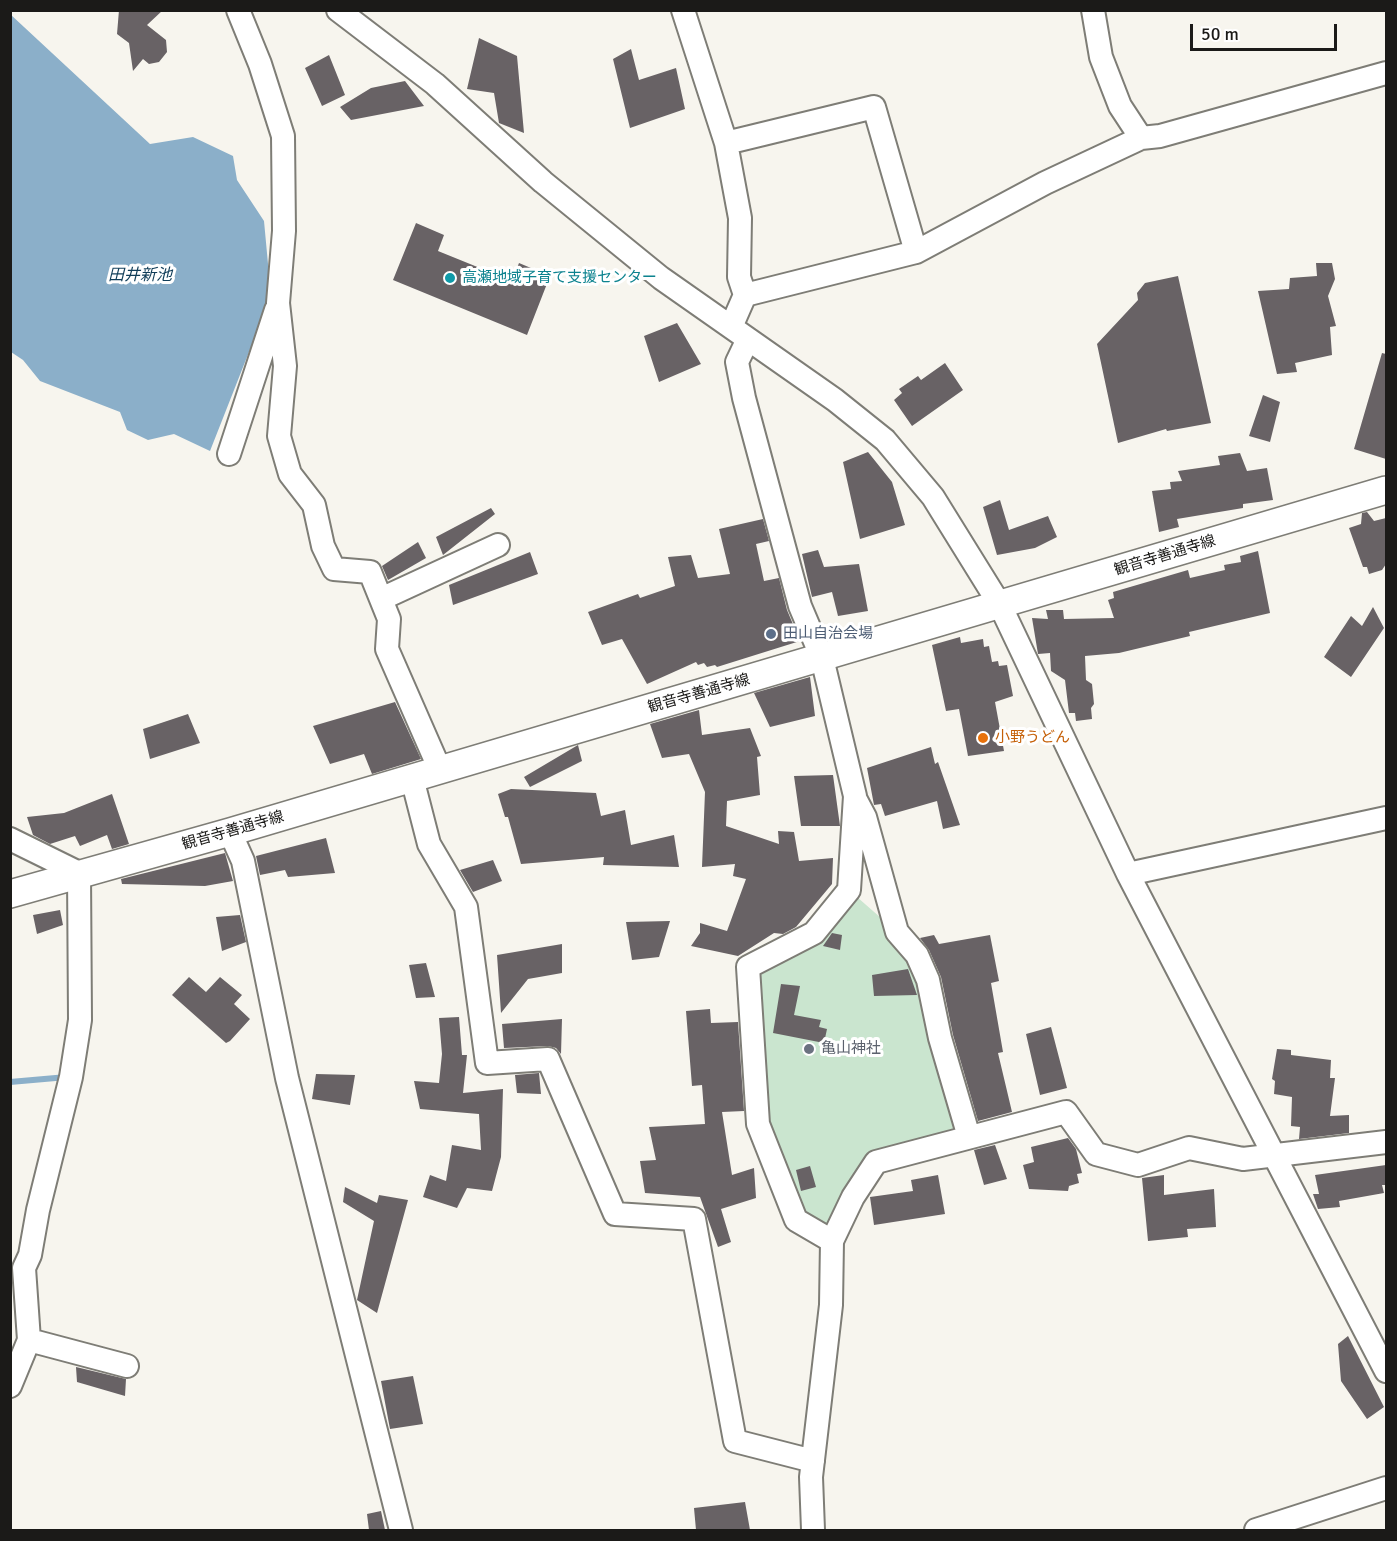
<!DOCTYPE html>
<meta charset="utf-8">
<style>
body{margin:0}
#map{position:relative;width:1397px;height:1541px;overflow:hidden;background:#f7f5ee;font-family:Signika,sans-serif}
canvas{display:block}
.frame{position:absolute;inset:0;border:12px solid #1b1a18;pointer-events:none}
.scale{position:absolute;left:1190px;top:24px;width:147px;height:27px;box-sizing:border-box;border:3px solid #1b1a18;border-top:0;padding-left:8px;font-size:18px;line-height:21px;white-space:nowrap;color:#1b1a18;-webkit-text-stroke:4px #fff;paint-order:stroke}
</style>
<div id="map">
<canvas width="1397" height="1541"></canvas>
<div class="frame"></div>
<div class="scale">50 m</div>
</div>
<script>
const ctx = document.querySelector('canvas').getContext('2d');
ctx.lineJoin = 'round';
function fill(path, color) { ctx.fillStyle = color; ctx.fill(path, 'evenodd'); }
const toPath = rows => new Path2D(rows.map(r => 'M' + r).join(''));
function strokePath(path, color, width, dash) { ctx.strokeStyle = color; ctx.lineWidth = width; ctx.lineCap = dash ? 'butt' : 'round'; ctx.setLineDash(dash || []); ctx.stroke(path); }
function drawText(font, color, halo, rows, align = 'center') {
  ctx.font = font + ' Signika,"Noto Sans JP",sans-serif'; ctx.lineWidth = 6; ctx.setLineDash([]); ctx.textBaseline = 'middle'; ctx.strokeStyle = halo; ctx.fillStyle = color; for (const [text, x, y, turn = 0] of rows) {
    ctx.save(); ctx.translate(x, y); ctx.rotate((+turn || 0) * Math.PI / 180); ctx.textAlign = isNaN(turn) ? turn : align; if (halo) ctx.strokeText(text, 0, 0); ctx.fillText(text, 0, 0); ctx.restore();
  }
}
const green = toPath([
 [849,890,897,932,917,955,969,1137,876,1162,832,1241,796,1220,758,1124,748,967,814,933]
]);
const water = toPath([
 [10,14,150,144,193,137,233,156,237,180,264,221,271,296,210,451,174,434,148,440,127,430,120,412,40,381,23,360,11,352]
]);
const stream = toPath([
 [10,1082,67,1077]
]);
const building = toPath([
 [119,10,163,10,147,25,166,40,167,52,159,62,149,64,143,59,133,71,129,43,117,34],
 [479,38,517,56,524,133,499,123,494,93,467,89],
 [631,49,639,80,676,68,685,109,630,128,613,59],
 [329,55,345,95,322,106,305,68],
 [405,81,424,106,351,120,340,107,371,88],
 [416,223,444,235,438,251,512,281,519,263,550,276,527,335,393,280],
 [1316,263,1332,263,1335,279,1328,296,1336,326,1330,327,1332,355,1295,363,1297,372,1277,374,1258,291,1289,289,1290,278,1317,276],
 [1178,276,1211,423,1167,431,1166,429,1118,443,1097,344,1138,300,1137,293,1145,283],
 [677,323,701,364,659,382,644,336],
 [1382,353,1386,354,1386,459,1354,449],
 [945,363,963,390,912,426,894,400,902,393,899,389,918,376,921,380],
 [1263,395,1280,402,1270,442,1249,436],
 [868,452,892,482,905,525,860,539,843,462],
 [1240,453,1247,471,1267,468,1273,500,1243,504,1243,508,1177,519,1179,527,1159,532,1152,491,1171,489,1170,482,1182,481,1178,471,1220,465,1218,456],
 [1000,500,1009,530,1048,516,1057,537,1035,548,997,555,983,507],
 [491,508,495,514,443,555,436,537],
 [1367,512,1374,521,1386,518,1386,564,1382,570,1369,574,1367,567,1363,567,1349,528,1361,524,1362,513],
 [763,519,769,541,756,544,764,581,779,578,787,610,800,641,717,667,715,665,707,667,704,663,698,665,696,662,647,684,622,639,602,645,588,612,638,594,640,598,675,586,668,557,691,555,698,578,730,574,719,529],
 [418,542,426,558,388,580,382,566],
 [818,550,824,567,859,564,868,611,838,616,832,592,812,597,802,554],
 [1258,551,1270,613,1189,632,1190,636,1119,653,1085,656,1086,680,1092,684,1094,704,1091,708,1092,719,1076,721,1075,713,1069,713,1065,680,1051,671,1050,653,1038,654,1032,618,1048,619,1046,610,1063,610,1064,619,1114,618,1108,600,1114,598,1113,592,1188,570,1190,578,1225,570,1224,565,1241,562,1240,556],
 [530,552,538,574,453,605,449,585],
 [1373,607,1384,628,1351,677,1324,657,1351,616,1362,626],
 [960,637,961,643,983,639,984,647,989,646,992,662,998,661,999,666,1007,665,1013,696,995,702,1004,751,968,756,959,709,946,711,932,645],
 [810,677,815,716,770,727,754,693],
 [395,702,421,759,372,774,364,754,330,764,313,726],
 [699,710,702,735,750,728,761,756,757,757,760,795,727,801,726,826,779,844,778,831,794,832,799,861,833,858,832,884,796,927,783,934,774,933,738,956,691,946,700,933,700,923,727,931,746,879,733,876,735,864,702,867,705,792,689,754,662,758,650,724],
 [188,714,200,743,150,759,143,729],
 [578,745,582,761,530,787,524,777],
 [931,747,935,764,938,762,960,825,943,829,937,801,885,816,881,804,874,805,867,768],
 [833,775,840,826,801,826,794,776],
 [511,789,596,793,601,816,625,810,631,845,674,835,679,867,603,865,604,857,521,864,508,817,505,817,498,794],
 [112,794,129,844,112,849,107,835,80,846,75,836,50,844,33,835,27,817,64,813],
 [326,838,335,873,288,877,285,870,260,875,256,856],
 [225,853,233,881,205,886,122,884,121,879],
 [493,860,502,881,473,892,460,870],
 [60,910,63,925,37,934,33,915],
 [240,915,246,942,222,951,216,917],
 [670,921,659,957,632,960,626,922],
 [832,933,842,935,840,950,823,946],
 [934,935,939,944,990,935,999,981,991,983,1003,1052,998,1053,1012,1112,978,1121,953,1035,941,977,929,950,920,938],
 [562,944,562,973,528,979,501,1013,497,955],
 [426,963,435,997,416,998,409,965],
 [908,969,917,995,874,996,872,975],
 [189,977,206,992,220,977,242,995,234,1004,250,1019,230,1041,226,1043,172,995],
 [781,984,800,986,794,1015,821,1020,819,1027,827,1029,824,1043,773,1033],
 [710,1009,711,1023,738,1022,744,1111,722,1112,732,1175,754,1168,756,1198,721,1209,731,1242,718,1247,700,1197,645,1193,640,1161,656,1160,649,1127,705,1124,702,1085,692,1086,686,1011],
 [459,1017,462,1055,467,1055,463,1093,503,1089,501,1157,492,1191,467,1188,457,1208,423,1197,430,1175,446,1181,452,1145,481,1150,479,1114,420,1109,414,1081,439,1083,442,1054,439,1018],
 [562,1019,561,1054,556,1048,548,1046,504,1048,502,1024],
 [1051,1027,1067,1088,1040,1095,1026,1034],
 [1277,1049,1291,1050,1291,1055,1331,1060,1330,1078,1335,1078,1330,1116,1349,1115,1349,1133,1299,1139,1300,1127,1291,1126,1292,1097,1274,1094,1275,1081,1272,1079],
 [539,1073,541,1094,517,1093,515,1075],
 [316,1074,355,1075,350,1105,312,1099],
 [1068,1138,1076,1149,1082,1173,1077,1174,1079,1183,1069,1186,1068,1191,1029,1189,1023,1165,1034,1162,1031,1147],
 [995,1145,1007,1179,984,1185,974,1150],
 [1386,1165,1386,1185,1382,1185,1384,1193,1339,1201,1340,1207,1318,1209,1313,1194,1319,1194,1315,1175],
 [810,1166,816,1187,801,1191,796,1170],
 [938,1175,945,1214,874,1225,870,1197,913,1191,911,1180],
 [1164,1175,1164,1195,1214,1189,1216,1227,1187,1229,1188,1237,1148,1241,1142,1178],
 [345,1187,377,1203,379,1195,408,1200,377,1313,357,1300,374,1221,343,1202],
 [1348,1336,1384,1407,1367,1419,1341,1381,1338,1344],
 [76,1367,126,1379,125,1396,77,1382],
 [413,1376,423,1424,390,1429,381,1381],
 [745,1502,750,1530,696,1530,694,1508],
 [381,1511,385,1530,369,1530,367,1514]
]);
const minor = toPath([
 [238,10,260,64,283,136,284,231,278,303,285,366,279,436,290,474,314,505,323,546,334,569,370,572,389,619,387,649,440,770],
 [338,10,435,84,543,182,661,278,835,400,885,440,933,497,1000,605,1128,874,1386,1371],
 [683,10,726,143,740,218,739,277,745,295,731,327],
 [1093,10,1101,57,1120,106,1141,138],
 [726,143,874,107,916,252],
 [745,295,916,252,1045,183,1141,138,1160,136,1386,73],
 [748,339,737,362,744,398,800,606,822,658,855,796,849,890,814,933,748,967,758,1124,796,1220,832,1241,831,1305,811,1477,813,1530],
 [229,454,276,310],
 [381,599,498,545],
 [412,778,429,844,466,907,487,1063,548,1059,615,1214,694,1219,735,1441,813,1461],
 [855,798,865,817,897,932,917,955,928,980,940,1038,969,1137],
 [230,832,243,861,287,1078,401,1530],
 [10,839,79,873,80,1020,71,1077,38,1210,30,1255,24,1268,29,1340,10,1386],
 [1128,874,1386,818],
 [832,1241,853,1197,876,1162,1066,1112,1096,1154,1138,1165,1189,1148,1243,1159,1386,1142],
 [29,1340,127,1366],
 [1256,1530,1386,1488]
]);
const major = toPath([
 [10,894,230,832,1386,490]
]);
const markers = [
 [450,278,6,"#0f9aa8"],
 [771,634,6,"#5c6f8a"],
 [983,738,6,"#e8710a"],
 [809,1049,6,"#6b7280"]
];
const cultureNames = [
 ["高瀬地域子育て支援センター",462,278]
];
const streetNames = [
 ["観音寺善通寺線",1165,556,-17],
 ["観音寺善通寺線",699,694,-16],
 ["観音寺善通寺線",233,831,-16]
];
const serviceNames = [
 ["田山自治会場",783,634]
];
const foodNames = [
 ["小野うどん",995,738]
];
const worshipNames = [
 ["亀山神社",821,1049]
];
const waterNames = [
 ["田井新池",140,276]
];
fill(green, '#cae5cf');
fill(water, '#8bafc9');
strokePath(stream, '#8bafc9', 6);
fill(building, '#686265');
strokePath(minor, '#7e7d76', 26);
strokePath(major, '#7e7d76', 30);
strokePath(minor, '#fff', 22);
strokePath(major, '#fff', 27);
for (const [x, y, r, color] of markers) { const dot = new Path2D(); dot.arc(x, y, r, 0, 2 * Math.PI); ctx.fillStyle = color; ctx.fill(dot); strokePath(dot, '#fff', 2); }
drawText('15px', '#0d838f', '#fff', cultureNames, 'left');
drawText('15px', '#1b1a18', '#fff', streetNames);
drawText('15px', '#4e5e75', '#fff', serviceNames, 'left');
drawText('15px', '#c56008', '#fff', foodNames, 'left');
drawText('15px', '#5b616d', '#fff', worshipNames, 'left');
drawText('italic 16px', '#103d58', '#fff', waterNames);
</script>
